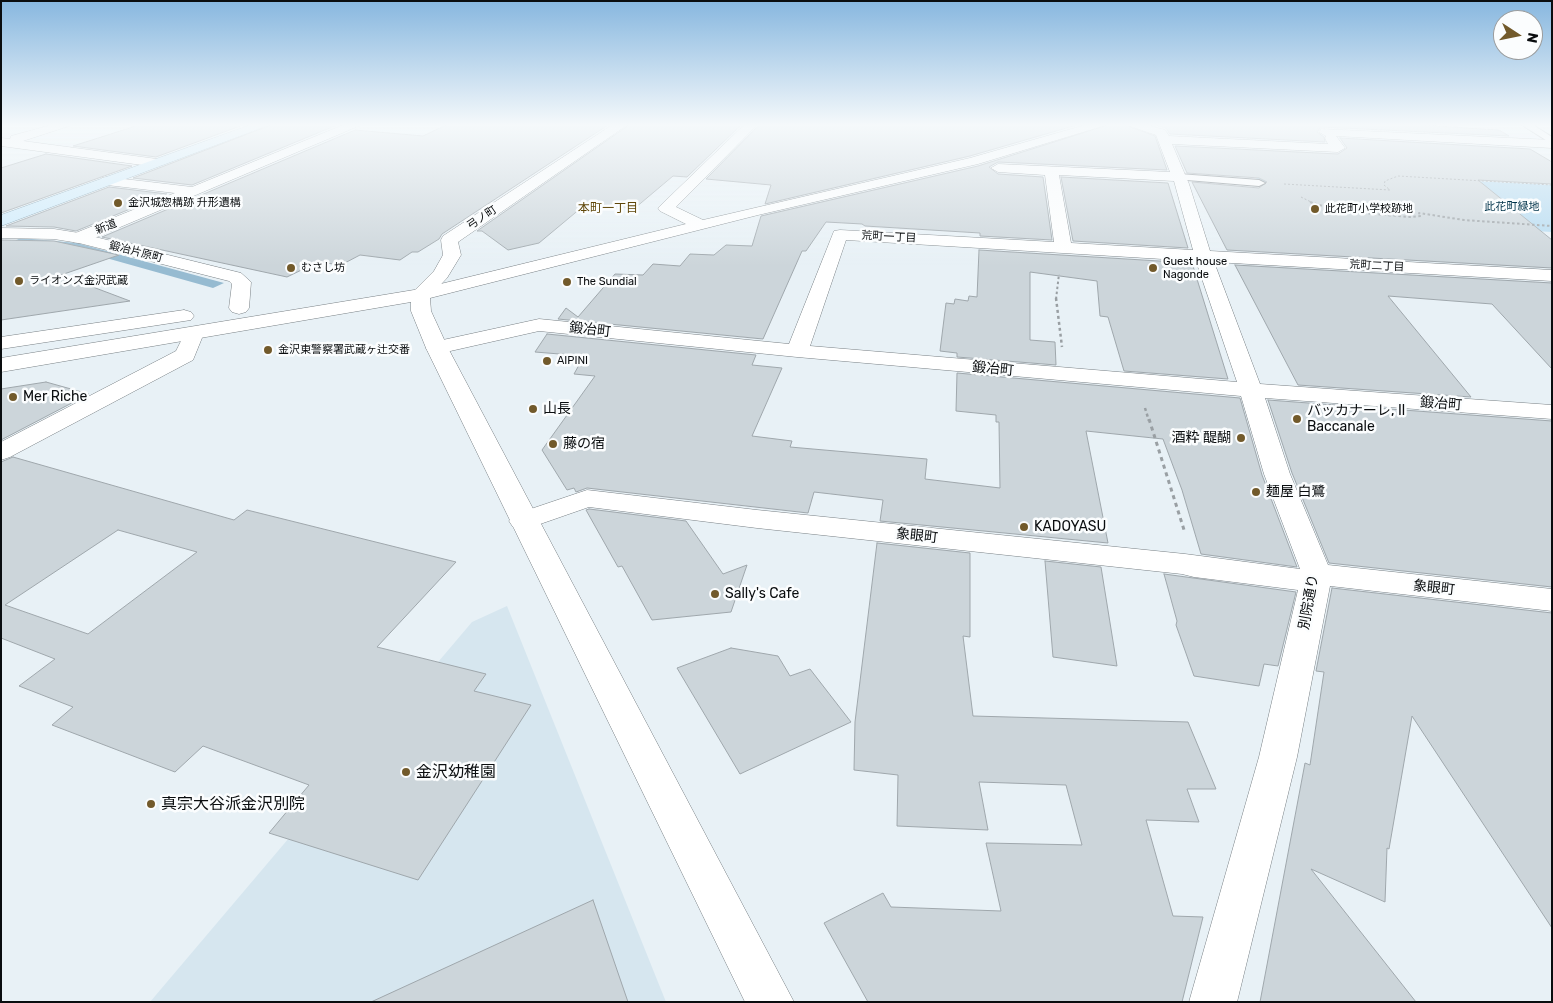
<!DOCTYPE html>
<meta charset="utf-8">
<style>
body{margin:0}
#map{position:relative;width:1553px;height:1003px;overflow:hidden;background:#e8f1f6;font-family:Rubik,sans-serif}
canvas{display:block}
.frame{position:absolute;inset:0;border:2px solid #0a0d0f;pointer-events:none}
.north{position:absolute;left:1493px;top:10px;width:50px;height:50px;box-sizing:border-box;background:#fbfdfe;border:1px solid #9b9d9e;border-radius:50%;rotate:101deg;font-size:14px;font-weight:700;line-height:20px;text-align:center;color:#0a0d0f}
.north::after{content:'';display:block;margin:auto;width:18px;height:22px;background:#725a2b;clip-path:polygon(50% 0,100% 100%,50% 72%,0 100%)}
</style>
<div id="map">
<canvas width="1553" height="1003"></canvas>
<div class="frame"></div>
<div class="north">N</div>
</div>
<script>
const ctx = document.querySelector('canvas').getContext('2d');
ctx.lineJoin = 'round';
function fill(path, color) { ctx.fillStyle = color; ctx.fill(path, 'evenodd'); }
const toPath = rows => new Path2D(rows.map(r => 'M' + r).join(''));
function strokePath(path, color, width, dash) { ctx.strokeStyle = color; ctx.lineWidth = width; ctx.lineCap = dash ? 'butt' : 'round'; ctx.setLineDash(dash || []); ctx.stroke(path); }
function drawText(font, color, halo, rows, align = 'center') {
  ctx.font = font + ' Rubik,"Noto Sans JP",sans-serif'; ctx.lineWidth = 5; ctx.setLineDash([]); ctx.textBaseline = 'middle'; ctx.strokeStyle = halo; ctx.fillStyle = color; for (const [text, x, y, turn = 0] of rows) {
    ctx.save(); ctx.translate(x, y); ctx.rotate((+turn || 0) * Math.PI / 180); ctx.textAlign = isNaN(turn) ? turn : align; if (halo) ctx.strokeText(text, 0, 0); ctx.fillText(text, 0, 0); ctx.restore();
  }
}
const built = toPath([
 [507,606,666,1002,150,1002,472,622]
]);
const green = toPath([
 [1377,176,1552,185,1552,232,1286,217,1256,178,1343,183]
]);
const water = toPath([
 [21,238,77,243,224,283,213,288,67,247,14,241]
]);
const building = toPath([
 [139,125,243,125,156,157,73,146,139,125],
 [271,125,337,125,192,185,133,178,271,125],
 [446,125,608,125,442,234,439,239,418,252,412,252,400,260,360,255,341,265,318,262,287,277,102,237,355,130,423,136,446,125],
 [629,125,741,125,687,177,673,176,635,208,587,203,539,243,508,250,482,231,477,231,629,125],
 [759,125,1077,125,970,156,765,204,771,185,706,179,759,125],
 [1108,125,1125,125,1155,136,1167,170,998,162,989,167,998,174,1043,177,1052,240,980,236,980,233,865,226,862,224,826,222,806,251,802,251,763,339,558,319,566,308,578,317,615,274,643,275,653,264,680,266,690,254,714,255,726,245,752,246,761,216,978,166,1108,125],
 [1156,125,1419,125,1499,130,1509,136,1321,127,1317,132,1324,137,1325,142,1170,134,1166,128,1156,125],
 [1340,138,1530,149,1552,162,1552,184,1478,180,1552,240,1552,268,1227,250,1192,182,1259,188,1267,182,1259,178,1187,173,1175,146,1338,154,1347,148,1340,138],
 [46,154,132,166,1,213,1,168,46,154],
 [1061,177,1168,183,1188,248,1073,241,1061,177],
 [109,187,167,194,76,231,54,227,6,226,109,187],
 [1,240,54,241,119,255,61,275,130,301,1,320,1,240],
 [979,250,1192,263,1228,379,1124,371,1108,317,1100,316,1097,281,1030,272,1030,340,1055,342,1056,365,957,357,957,353,940,351,946,303,954,304,955,299,968,301,969,296,977,297,979,250],
 [1235,265,1552,283,1552,369,1492,304,1388,296,1471,397,1298,385,1235,265],
 [547,334,756,355,752,365,782,368,752,436,792,441,790,447,927,459,925,479,1000,488,999,422,996,422,996,415,956,411,957,373,1240,398,1262,475,1297,567,1201,554,1182,490,1163,439,1086,431,1108,543,880,521,883,500,814,492,808,513,587,488,576,492,574,488,567,490,542,450,595,376,574,374,584,356,535,352,547,334],
 [46,382,89,394,1,440,1,389,46,382],
 [1268,400,1552,421,1552,587,1329,563,1292,473,1268,400],
 [13,457,234,520,247,510,456,562,377,647,486,674,474,691,531,705,418,880,269,833,309,785,203,746,175,772,52,725,73,707,19,686,55,659,1,638,1,462,13,457],
 [118,530,197,552,88,634,5,605,118,530],
 [589,509,686,521,723,574,747,565,731,612,652,620,622,566,618,567,586,510,589,509],
 [877,543,970,553,970,637,963,636,973,716,1188,722,1216,789,1187,789,1199,822,1146,820,1173,916,1203,917,1182,1002,868,1002,824,923,883,893,891,907,1001,911,986,843,1082,845,1066,785,979,782,988,830,897,826,898,775,854,770,855,722,877,543],
 [1045,561,1101,567,1117,666,1053,657,1045,561],
 [1164,574,1296,592,1278,666,1264,664,1259,686,1194,676,1176,625,1177,621,1164,574],
 [1332,588,1552,613,1552,928,1412,716,1389,849,1387,848,1385,902,1311,869,1416,1002,1260,1002,1305,763,1310,765,1324,672,1316,671,1332,588],
 [731,648,778,656,790,676,810,669,851,722,740,774,677,668,731,648],
 [593,900,628,1002,371,1002,593,900]
]);
const pathFar3 = toPath([
 [1284,184,1390,190,1384,185,1385,181,1398,176,1552,185],
 [1301,197,1313,203]
]);
const pathFar2 = toPath([
 [1310,202,1338,211,1410,217,1421,216,1419,213,1464,220,1552,226],
 [1056,299,1059,274]
]);
const pathFar1 = toPath([
 [1056,298,1062,347],
 [1145,408,1149,421]
]);
const path = toPath([
 [1149,419,1185,533]
]);
const service = toPath([
 [1522,125,1533,125,1552,137,1552,144,1522,125],
 [1179,174,1259,180,1265,183,1259,186,1175,179,1173,177,1179,174]
]);
const minor = toPath([
 [51,125,72,125,23,141,157,159,164,163,157,167,1,146,1,138,10,139,11,136,51,125],
 [343,125,361,125,85,242,79,243,73,242,71,238,73,234,175,193,107,185,100,181,102,178,107,177,192,187,343,125],
 [612,125,627,125,458,242,461,255,447,278,427,299,413,299,410,295,434,271,443,255,441,240,443,236,612,125],
 [1127,125,1148,125,1165,130,1169,136,1328,144,1325,138,1326,136,1319,132,1321,129,1552,140,1552,148,1336,136,1345,148,1338,152,1172,144,1189,184,1210,251,1552,270,1552,281,1214,262,1260,384,1552,405,1552,419,1265,398,1290,474,1328,565,1552,589,1552,611,1330,586,1297,757,1237,1002,1189,1002,1259,757,1298,590,1194,577,1182,574,757,528,589,507,523,530,513,527,509,521,513,515,587,490,757,510,1185,554,1300,569,1264,474,1241,396,797,357,539,331,437,354,429,353,426,348,429,343,539,319,789,344,834,231,840,230,1054,242,1045,175,998,172,991,168,998,164,1170,172,1156,135,1127,125],
 [1059,175,1174,181,1193,250,1071,243,1059,175],
 [846,240,1196,261,1237,382,810,346,846,240],
 [194,327,201,329,204,333,193,360,10,457,1,460,1,442,176,351,187,329,194,327]
]);
const tertiary = toPath([
 [744,125,757,125,676,207,703,220,970,158,1085,125,1106,125,978,164,758,215,430,298,431,311,448,348,794,1002,745,1002,426,348,411,311,411,302,1,372,1,358,420,289,686,224,660,211,658,208,744,125],
 [1,228,54,229,79,233,241,273,251,282,249,308,246,312,239,314,232,312,229,308,232,284,229,281,79,243,54,239,1,238,1,228],
 [184,310,191,312,194,316,191,320,1,349,1,337,184,310]
]);
const primary = toPath([
 [250,125,269,125,1,226,1,215,250,125]
]);
const markers = [
 [118,203,5,"#725a2b"],
 [1315,209,5,"#725a2b"],
 [291,268,5,"#725a2b"],
 [1153,268,5,"#725a2b"],
 [19,281,5,"#725a2b"],
 [567,282,5,"#725a2b"],
 [268,350,5,"#725a2b"],
 [547,361,5,"#725a2b"],
 [13,397,5,"#725a2b"],
 [533,409,5,"#725a2b"],
 [1297,419,5,"#725a2b"],
 [1241,438,5,"#725a2b"],
 [553,444,5,"#725a2b"],
 [1256,492,5,"#725a2b"],
 [1024,527,5,"#725a2b"],
 [715,594,5,"#725a2b"],
 [406,772,5,"#725a2b"],
 [151,804,5,"#725a2b"]
];
const farPoinames = [
 ["金沢城惣構跡 升形遺構",128,203],
 ["此花町小学校跡地",1325,209],
 ["Guest house",1163,262],
 ["Nagonde",1163,275],
 ["むさし坊",301,268],
 ["ライオンズ金沢武蔵",29,281],
 ["The Sundial",577,282],
 ["金沢東警察署武蔵ヶ辻交番",278,350],
 ["AIPINI",557,361]
];
const farParknames = [
 ["此花町緑地",1512,207]
];
const farStreetnames = [
 ["弓ノ町",482,218,-34],
 ["新道",106,227,-22],
 ["荒町一丁目",889,237,3],
 ["鍛冶片原町",136,252,14],
 ["荒町二丁目",1377,266,3]
];
const farNeighbourhoodnames = [
 ["本町一丁目",608,209]
];
const streetNames = [
 ["鍛冶町",590,330,6],
 ["鍛冶町",993,369,5],
 ["鍛冶町",1441,404,4],
 ["象眼町",917,536,6],
 ["象眼町",1434,588,6],
 ["別院通り",1309,602,-80]
];
const poiNames = [
 ["Mer Riche",23,397],
 ["山長",543,409],
 ["バッカナーレ, Il",1307,411],
 ["Baccanale",1307,427],
 ["酒粋 醍醐",1231,438,"right"],
 ["藤の宿",563,444],
 ["麺屋 白鷺",1266,492],
 ["KADOYASU",1034,527],
 ["Sally's Cafe",725,594]
];
const nearPoinames = [
 ["金沢幼稚園",416,772],
 ["真宗大谷派金沢別院",161,804]
];
fill(built, '#d6e6ef');
fill(green, '#b6dbf1');
fill(water, '#96bbd1');
fill(building, '#ccd5da');
strokePath(building, '#9fa7ac', 1);
strokePath(service, '#798085', 2);
strokePath(minor, '#798085', 1);
strokePath(tertiary, '#798085', 1);
strokePath(primary, '#7596a8', 1);
strokePath(pathFar3, '#999fa3', 1, [2, 2]);
strokePath(pathFar2, '#999fa3', 2, [2.5, 2.5]);
strokePath(pathFar1, '#999fa3', 2.5, [3, 3]);
strokePath(path, '#999fa3', 3, [4, 4]);
fill(service, '#fff');
fill(minor, '#fff');
fill(tertiary, '#fff');
fill(primary, '#cfecfc');
const sky = ctx.createLinearGradient(0, 0, 0, 266);
sky.addColorStop(0, '#87b7df');
sky.addColorStop(0.47, '#f5f9fb');
sky.addColorStop(1, '#f5f9fb00');
ctx.fillStyle = sky;
ctx.fillRect(0, 0, 1553, 266);
for (const [x, y, r, color] of markers) { const dot = new Path2D(); dot.arc(x, y, r, 0, 2 * Math.PI); ctx.fillStyle = color; ctx.fill(dot); strokePath(dot, '#fbfdfe', 2); }
drawText('11px', '#0a0d0f', '#fbfdfe', farPoinames, 'left');
drawText('11px', '#00334a', '#fbfdfe', farParknames);
drawText('11px', '#0a0d0f', '#fbfdfe', farStreetnames);
drawText('12px', '#5f4608', '#fbfdfe', farNeighbourhoodnames);
drawText('14px', '#0a0d0f', '#fbfdfe', streetNames);
drawText('14px', '#0a0d0f', '#fbfdfe', poiNames, 'left');
drawText('16px', '#0a0d0f', '#fbfdfe', nearPoinames, 'left');
</script>
